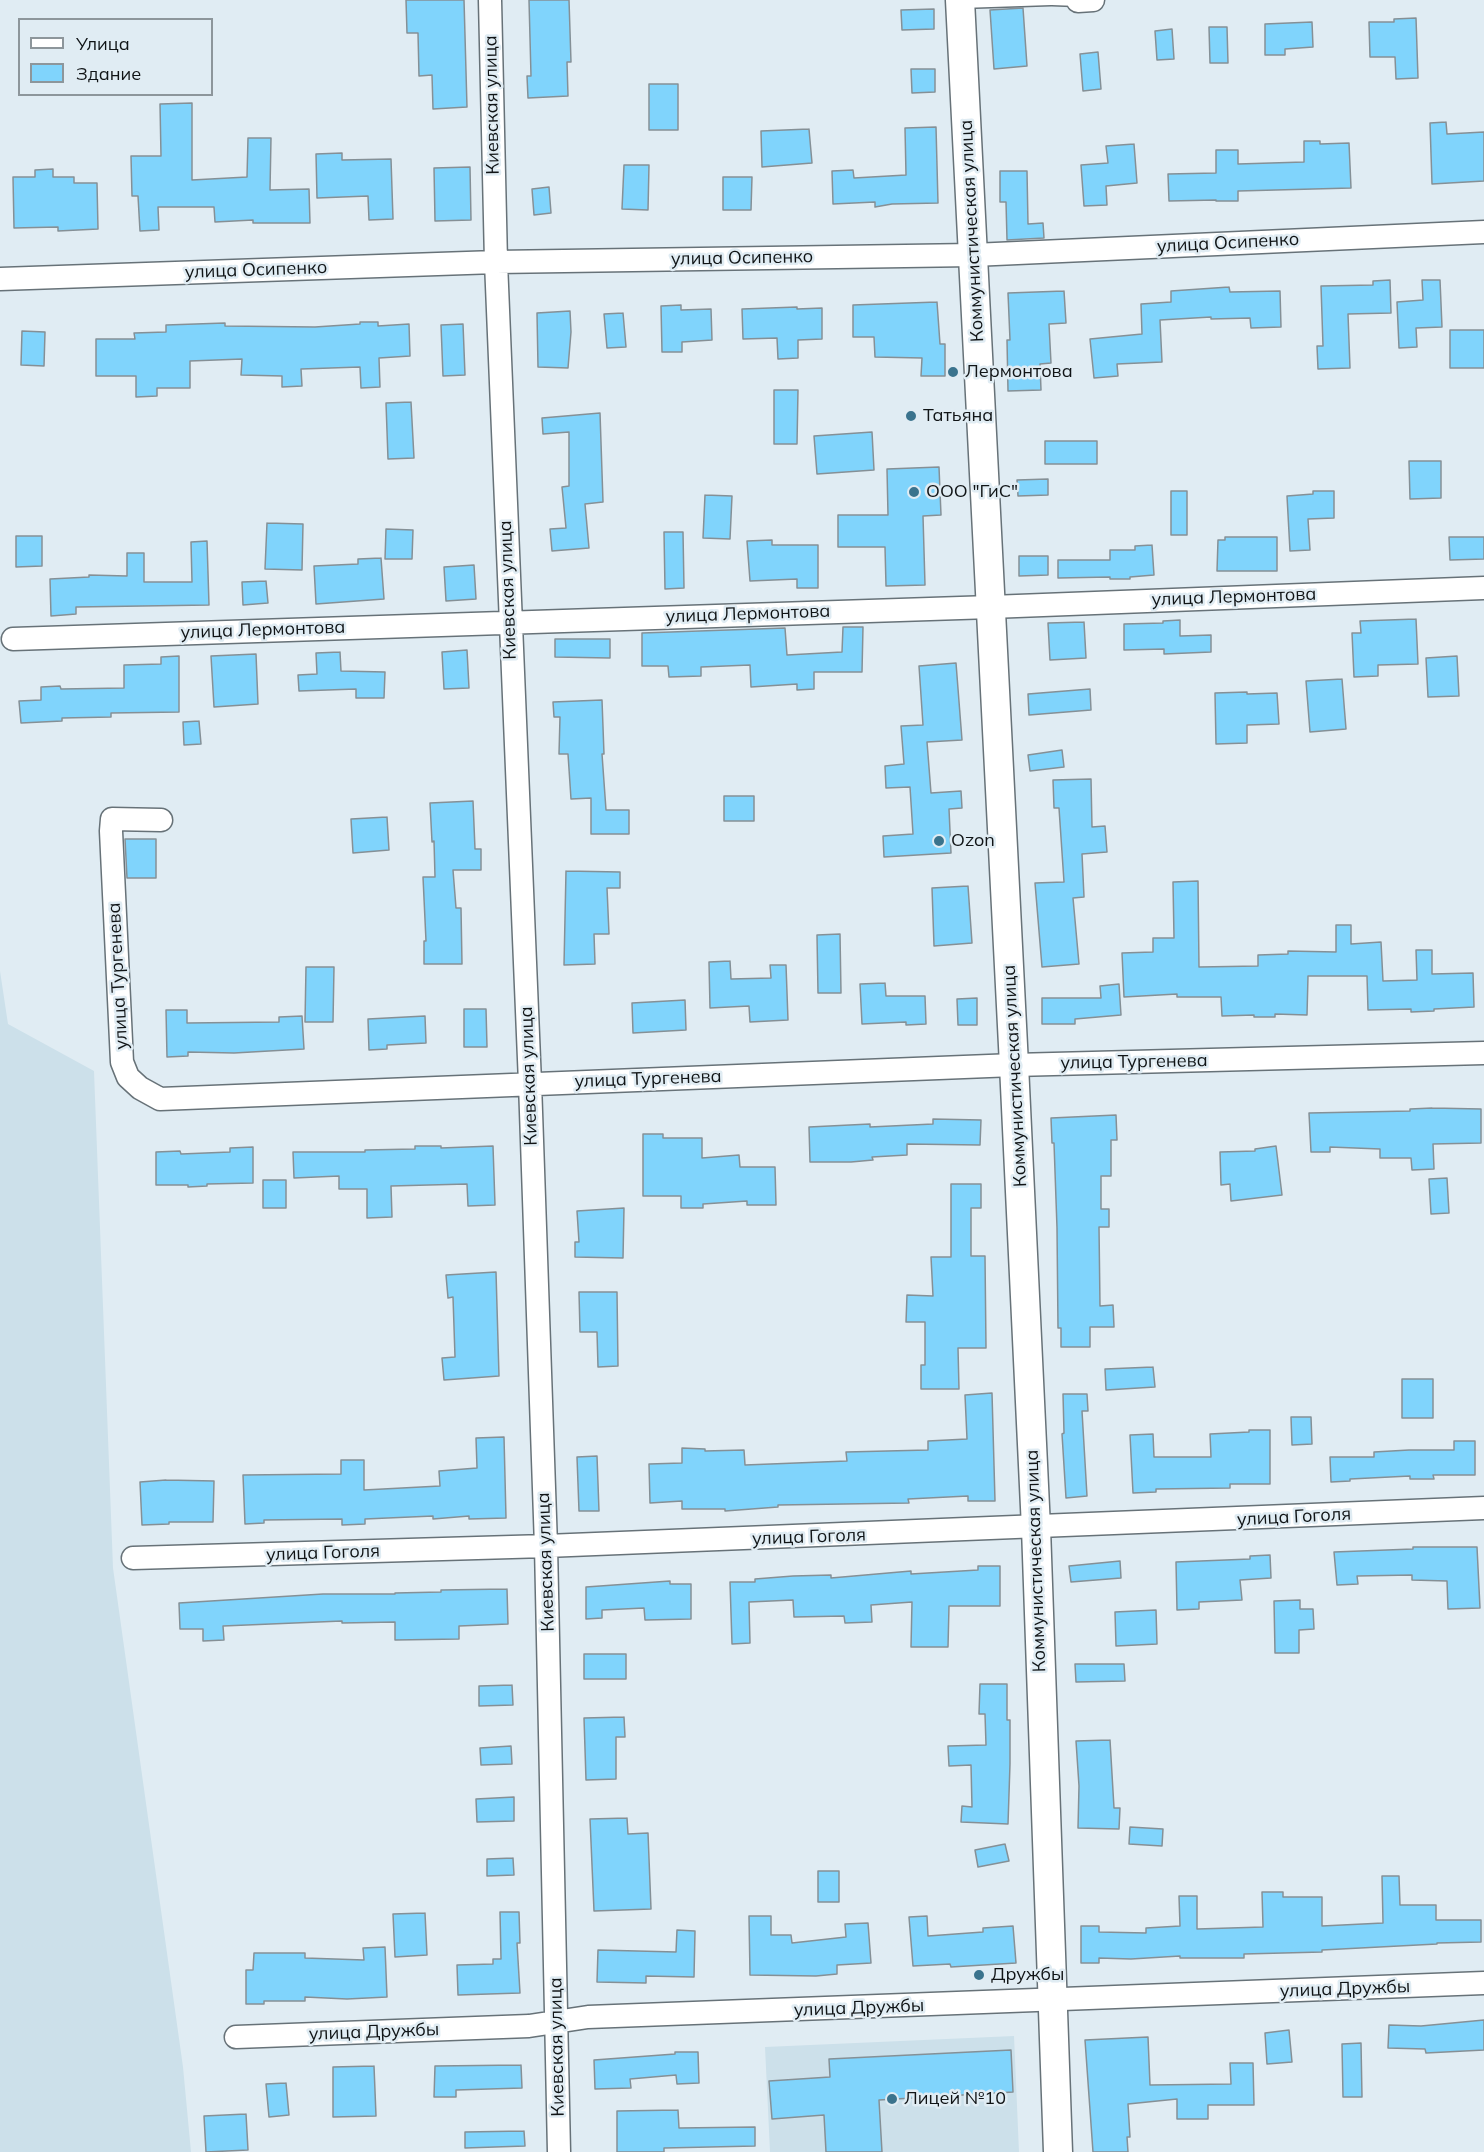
<!DOCTYPE html>
<meta charset="utf-8">
<style>
body{margin:0}
#map{position:relative;width:1484px;height:2152px;overflow:hidden;background:#e0ecf3;font-family:Mulish,sans-serif}
canvas{display:block}
.legend{position:absolute;left:18px;top:18px;width:195px;height:78px;box-sizing:border-box;background:#e0ecf3;border:2px solid #8d969b;margin:0;padding:8px 10px;list-style:none;font-size:18px;color:#101416}
.legend li{display:flex;align-items:center;gap:12px;height:30px}
.legend b{width:30px;border:2px solid #8d969b}
</style>
<div id="map">
<canvas width="1484" height="2152"></canvas>
<ul class="legend">
<li><b style="height:8px;background:#fff"></b>Улица</li>
<li><b style="height:16px;background:#80d4fc"></b>Здание</li>
</ul>
</div>
<script>
const ctx = document.querySelector('canvas').getContext('2d');
ctx.lineJoin = 'round';
function fill(path, color) { ctx.fillStyle = color; ctx.fill(path, 'evenodd'); }
const toPath = rows => new Path2D(rows.map(r => 'M' + r).join(''));
function strokePath(path, color, width, dash) { ctx.strokeStyle = color; ctx.lineWidth = width; ctx.lineCap = dash ? 'butt' : 'round'; ctx.setLineDash(dash || []); ctx.stroke(path); }
function drawText(font, color, halo, rows, align = 'center') {
  ctx.font = font + ' Mulish,sans-serif'; ctx.lineWidth = 5; ctx.setLineDash([]); ctx.textBaseline = 'middle'; ctx.strokeStyle = halo; ctx.fillStyle = color; for (const [text, x, y, turn = 0] of rows) {
    ctx.save(); ctx.translate(x, y); ctx.rotate((+turn || 0) * Math.PI / 180); ctx.textAlign = isNaN(turn) ? turn : align; if (halo) ctx.strokeText(text, 0, 0); ctx.fillText(text, 0, 0); ctx.restore();
  }
}
const built = toPath([
 [0,971,8,1024,94,1071,113,1568,183,2067,191,2152,0,2152],
 [1014,2036,1019,2152,770,2152,765,2047]
]);
const building = toPath([
 [406,0,464,0,467,107,433,109,432,75,419,76,418,33,407,33,406,0],
 [529,0,569,0,571,62,567,62,568,96,528,98,527,76,531,76,529,0],
 [1023,8,1027,66,994,69,990,10,1023,8],
 [934,9,934,29,902,30,901,10,934,9],
 [1416,18,1418,78,1396,79,1395,57,1370,57,1369,22,1394,22,1394,19,1416,18],
 [1312,22,1313,47,1285,49,1285,55,1265,55,1265,24,1312,22],
 [1209,27,1227,27,1228,63,1210,63,1209,27],
 [1172,29,1174,59,1157,60,1155,31,1172,29],
 [1098,52,1101,89,1083,91,1080,54,1098,52],
 [911,69,935,69,935,92,912,93,911,69],
 [649,84,678,84,678,130,649,130,649,84],
 [192,103,192,180,247,177,248,138,271,138,270,190,309,189,310,223,253,223,253,220,215,222,214,207,158,207,159,230,140,231,138,196,132,196,131,156,161,156,160,104,192,103],
 [1446,122,1447,134,1484,132,1484,181,1432,184,1430,123,1446,122],
 [936,127,938,203,892,204,875,207,875,202,833,204,832,171,853,170,854,178,906,175,905,128,936,127],
 [809,129,812,163,762,167,761,131,809,129],
 [1304,141,1320,141,1320,144,1349,143,1351,188,1238,191,1238,201,1216,201,1216,200,1169,201,1168,174,1216,173,1216,150,1238,150,1238,164,1304,162,1304,141],
 [1134,144,1137,183,1106,186,1107,205,1084,206,1081,165,1108,163,1106,146,1134,144],
 [342,153,342,160,391,159,393,219,369,220,368,196,317,198,316,154,342,153],
 [624,165,649,165,648,210,622,209,624,165],
 [470,167,471,220,435,221,434,168,470,167],
 [53,169,53,177,74,177,74,183,97,183,98,229,58,231,58,227,14,228,13,177,35,177,35,170,53,169],
 [1000,171,1027,171,1028,224,1043,223,1044,238,1007,240,1006,202,1000,202,1000,171],
 [723,177,752,177,751,210,723,210,723,177],
 [549,187,551,213,534,215,532,189,549,187],
 [1390,280,1391,313,1348,314,1350,368,1318,369,1317,346,1323,346,1321,286,1373,285,1373,281,1390,280],
 [1422,280,1440,280,1442,327,1416,328,1417,347,1399,348,1397,302,1423,300,1422,280],
 [1229,287,1230,292,1280,291,1281,327,1251,328,1250,318,1211,319,1211,317,1160,320,1162,362,1117,364,1118,376,1094,378,1090,339,1142,334,1141,304,1171,302,1171,291,1229,287],
 [1064,291,1066,323,1049,324,1051,363,1040,364,1041,390,1008,391,1007,340,1010,340,1008,293,1064,291],
 [937,302,940,344,945,344,945,376,921,376,922,358,875,357,874,337,853,337,853,305,937,302],
 [681,305,681,310,711,309,712,340,682,342,682,352,662,352,661,306,681,305],
 [797,307,797,309,822,308,822,339,798,340,798,358,778,359,777,338,743,339,742,309,797,307],
 [570,311,571,332,568,368,538,367,537,313,570,311],
 [623,313,626,347,607,348,604,314,623,313],
 [360,322,378,322,378,326,409,324,410,356,379,358,380,387,361,388,360,367,301,369,302,386,282,387,282,376,241,375,242,359,190,361,190,388,157,388,157,396,136,397,136,376,96,376,96,339,135,339,134,333,166,332,166,325,225,323,225,326,315,327,360,324,360,322],
 [463,324,465,375,443,376,441,325,463,324],
 [1450,330,1484,330,1484,368,1450,368,1450,330],
 [22,331,45,332,44,366,21,365,22,331],
 [774,390,798,390,797,444,774,444,774,390],
 [411,402,414,458,388,459,386,403,411,402],
 [600,413,603,502,585,504,589,548,552,551,550,529,566,528,562,487,569,486,569,432,543,434,542,418,600,413],
 [872,432,874,470,817,474,814,436,872,432],
 [1045,441,1097,441,1097,464,1045,464,1045,441],
 [1409,461,1441,461,1441,498,1410,499,1409,461],
 [939,467,941,515,923,516,925,585,886,586,885,547,838,547,838,515,888,515,887,469,939,467],
 [1048,479,1048,495,1018,496,1017,480,1048,479],
 [1171,491,1187,491,1187,535,1171,535,1171,491],
 [1313,491,1334,491,1334,518,1308,519,1310,550,1290,551,1287,496,1313,494,1313,491],
 [705,495,732,496,730,539,703,538,705,495],
 [267,523,303,524,302,570,265,569,267,523],
 [386,529,413,530,412,559,385,559,386,529],
 [664,532,683,532,684,588,665,589,664,532],
 [16,536,42,536,42,566,16,567,16,536],
 [1225,537,1277,537,1277,571,1217,571,1218,540,1225,540,1225,537],
 [1449,537,1484,537,1484,559,1450,560,1449,537],
 [772,540,772,545,818,545,818,588,797,588,797,579,750,581,747,541,772,540],
 [207,541,209,605,76,607,76,614,51,616,50,579,89,577,89,575,127,576,127,553,144,553,144,582,192,582,191,542,207,541],
 [1152,545,1154,575,1130,577,1130,579,1110,579,1110,577,1058,578,1058,560,1110,560,1110,550,1135,550,1135,546,1152,545],
 [1019,556,1048,556,1048,575,1019,576,1019,556],
 [381,558,384,599,316,604,314,566,358,564,358,559,381,558],
 [474,565,476,599,446,601,444,567,474,565],
 [266,581,268,603,243,605,242,582,266,581],
 [1416,619,1418,664,1378,665,1378,676,1354,677,1352,633,1361,633,1360,621,1416,619],
 [1180,620,1180,636,1211,635,1211,652,1164,654,1164,649,1124,650,1124,624,1163,623,1163,621,1180,620],
 [1084,622,1086,658,1050,660,1048,623,1084,622],
 [843,627,863,627,862,672,814,672,814,689,797,690,797,684,751,687,750,665,701,667,701,676,669,677,668,666,642,666,642,633,785,628,787,655,842,652,843,627],
 [555,639,610,639,610,658,555,657,555,639],
 [467,650,469,688,444,689,442,652,467,650],
 [340,652,341,671,385,672,384,698,356,698,356,689,299,691,298,675,317,674,316,653,340,652],
 [256,654,258,704,214,707,211,656,256,654],
 [179,656,179,712,111,713,111,717,62,718,62,721,21,723,19,701,41,700,41,687,60,686,61,689,124,688,124,665,161,664,161,657,179,656],
 [1457,656,1459,696,1428,697,1426,658,1457,656],
 [956,663,962,740,927,742,931,793,961,791,962,808,949,809,951,853,884,857,883,836,913,834,910,787,886,788,885,766,904,764,901,726,923,725,919,666,956,663],
 [1342,679,1346,729,1310,732,1306,681,1342,679],
 [1090,689,1091,710,1029,715,1028,694,1090,689],
 [1247,692,1247,694,1277,693,1279,724,1247,725,1247,743,1216,744,1215,693,1247,692],
 [602,700,604,754,602,754,606,810,629,810,629,834,591,834,591,798,571,799,568,754,559,754,560,717,554,717,553,702,602,700],
 [199,721,201,744,184,745,183,722,199,721],
 [1062,750,1064,767,1030,771,1028,755,1062,750],
 [1091,779,1092,827,1105,826,1107,852,1082,854,1084,897,1073,898,1079,964,1042,967,1035,883,1064,882,1059,808,1054,808,1053,780,1091,779],
 [724,796,754,796,754,821,724,821,724,796],
 [473,801,475,849,481,849,481,870,453,870,456,908,461,908,462,964,424,964,424,941,426,941,423,877,435,877,434,841,432,842,430,803,473,801],
 [387,817,389,850,353,853,351,819,387,817],
 [125,839,156,839,156,878,127,878,125,839],
 [566,871,620,872,620,888,607,888,609,934,594,934,595,964,564,965,566,871],
 [1198,881,1199,967,1258,966,1258,955,1288,954,1288,951,1336,952,1336,925,1351,925,1351,944,1381,942,1383,981,1417,980,1416,950,1432,950,1432,974,1473,973,1474,1007,1434,1009,1434,1011,1411,1012,1411,1009,1368,1010,1367,976,1308,976,1307,1015,1275,1014,1275,1017,1254,1017,1254,1015,1222,1016,1221,997,1177,997,1177,994,1124,997,1122,953,1153,952,1153,938,1174,938,1173,882,1198,881],
 [968,886,972,943,934,946,932,888,968,886],
 [840,934,841,993,818,993,817,935,840,934],
 [730,961,731,979,771,978,770,965,786,965,788,1020,750,1022,749,1006,710,1008,709,962,730,961],
 [306,967,334,967,333,1022,305,1022,306,967],
 [885,983,886,996,925,996,926,1024,906,1025,906,1022,862,1024,860,984,885,983],
 [1119,984,1121,1015,1075,1019,1075,1024,1042,1024,1042,998,1101,998,1100,986,1119,984],
 [977,998,977,1025,958,1025,957,999,977,998],
 [685,1000,686,1030,633,1033,632,1003,685,1000],
 [464,1009,486,1009,487,1047,464,1047,464,1009],
 [166,1010,187,1010,187,1023,279,1022,279,1017,302,1016,304,1049,234,1053,188,1052,188,1056,167,1057,166,1010],
 [425,1016,426,1043,387,1045,387,1049,369,1050,368,1019,425,1016],
 [1432,1108,1481,1109,1481,1143,1433,1144,1434,1169,1412,1170,1411,1158,1380,1158,1380,1149,1330,1147,1330,1152,1311,1152,1309,1113,1410,1111,1410,1109,1432,1108],
 [1116,1115,1117,1140,1111,1140,1111,1176,1101,1176,1101,1209,1109,1209,1109,1227,1099,1227,1100,1306,1113,1305,1114,1327,1090,1327,1090,1347,1061,1347,1061,1328,1058,1328,1057,1228,1054,1143,1052,1143,1051,1118,1116,1115],
 [933,1119,981,1120,980,1145,907,1144,907,1155,872,1157,873,1160,851,1162,810,1162,809,1127,870,1124,870,1127,933,1124,933,1119],
 [643,1134,663,1134,663,1138,702,1138,702,1158,739,1155,740,1167,775,1167,776,1205,747,1205,747,1201,703,1204,703,1208,681,1208,681,1196,643,1196,643,1134],
 [415,1146,441,1146,441,1148,493,1146,495,1205,468,1206,467,1184,391,1186,392,1217,367,1218,367,1189,339,1189,339,1176,294,1178,293,1152,365,1152,365,1150,415,1149,415,1146],
 [1276,1146,1282,1195,1231,1201,1230,1184,1221,1185,1220,1152,1255,1151,1255,1149,1276,1146],
 [253,1147,253,1183,207,1184,207,1186,188,1187,188,1185,156,1185,156,1152,180,1151,181,1154,230,1152,230,1148,253,1147],
 [1447,1178,1449,1213,1431,1214,1429,1179,1447,1178],
 [263,1180,286,1180,286,1208,263,1208,263,1180],
 [951,1184,981,1184,981,1208,971,1208,971,1256,985,1256,986,1348,958,1348,959,1389,921,1389,921,1365,925,1365,925,1322,906,1322,907,1295,933,1296,931,1257,951,1257,951,1184],
 [624,1208,623,1258,575,1257,575,1242,579,1242,577,1211,624,1208],
 [496,1272,499,1376,444,1380,442,1358,455,1357,453,1297,448,1298,446,1275,496,1272],
 [579,1292,617,1292,618,1366,598,1367,597,1332,580,1332,579,1292],
 [1153,1367,1155,1387,1106,1390,1105,1369,1153,1367],
 [1402,1379,1433,1379,1433,1418,1402,1418,1402,1379],
 [992,1393,995,1501,968,1501,968,1496,908,1499,909,1503,778,1505,778,1507,725,1511,725,1509,682,1509,682,1501,650,1503,649,1464,682,1463,682,1448,705,1449,705,1451,744,1450,745,1465,847,1461,846,1452,928,1450,928,1441,967,1439,965,1395,992,1393],
 [1063,1394,1087,1394,1088,1411,1082,1411,1087,1496,1066,1498,1062,1434,1064,1433,1063,1394],
 [1291,1417,1311,1417,1312,1444,1292,1445,1291,1417],
 [1249,1430,1270,1430,1270,1484,1230,1484,1230,1488,1156,1489,1156,1492,1133,1493,1130,1435,1153,1434,1154,1457,1211,1457,1210,1434,1249,1432,1249,1430],
 [504,1437,506,1518,469,1519,469,1516,433,1519,433,1516,365,1519,365,1524,342,1525,342,1519,264,1520,264,1523,245,1524,243,1475,341,1474,341,1460,364,1460,364,1490,440,1486,439,1471,477,1468,476,1438,504,1437],
 [1454,1441,1475,1441,1475,1475,1433,1475,1434,1479,1410,1479,1410,1476,1350,1479,1350,1481,1331,1482,1330,1457,1374,1457,1374,1452,1409,1450,1454,1450,1454,1441],
 [597,1456,599,1511,579,1511,577,1457,597,1456],
 [166,1480,214,1481,213,1522,169,1522,169,1524,142,1525,140,1482,166,1480],
 [1413,1547,1477,1547,1480,1608,1448,1609,1447,1581,1412,1580,1412,1575,1357,1576,1358,1584,1337,1585,1334,1552,1413,1549,1413,1547],
 [1270,1555,1271,1578,1240,1580,1242,1600,1199,1602,1199,1609,1177,1610,1176,1562,1250,1559,1250,1556,1270,1555],
 [1120,1561,1121,1578,1071,1582,1069,1566,1120,1561],
 [978,1566,1000,1566,1000,1606,949,1606,948,1647,911,1647,912,1602,871,1605,872,1622,845,1623,844,1616,794,1617,793,1600,749,1602,750,1643,732,1644,730,1582,755,1582,755,1579,793,1576,831,1575,831,1578,911,1571,911,1574,978,1570,978,1566],
 [670,1581,670,1584,691,1584,691,1619,645,1620,644,1608,602,1610,602,1618,586,1619,586,1587,670,1581],
 [507,1589,508,1624,459,1626,459,1639,395,1640,395,1622,342,1623,342,1621,223,1626,224,1640,203,1641,203,1629,180,1629,179,1603,323,1594,395,1594,395,1593,441,1592,441,1590,507,1589],
 [1300,1600,1300,1609,1313,1609,1314,1629,1299,1630,1299,1653,1275,1653,1274,1601,1300,1600],
 [1156,1610,1157,1644,1116,1646,1115,1612,1156,1610],
 [584,1654,626,1654,626,1679,584,1679,584,1654],
 [1075,1664,1124,1664,1125,1681,1076,1682,1075,1664],
 [980,1684,1007,1684,1007,1720,1010,1720,1010,1764,1008,1824,961,1822,962,1806,972,1807,971,1765,949,1766,948,1746,986,1745,985,1714,979,1714,980,1684],
 [512,1685,513,1705,479,1706,479,1686,512,1685],
 [624,1717,625,1737,616,1737,616,1779,586,1780,584,1718,624,1717],
 [1110,1740,1114,1808,1120,1808,1119,1829,1078,1828,1079,1786,1076,1741,1110,1740],
 [511,1746,512,1764,481,1765,480,1748,511,1746],
 [514,1797,514,1821,477,1822,476,1799,514,1797],
 [627,1818,628,1834,648,1833,651,1909,594,1911,590,1819,627,1818],
 [1130,1827,1163,1829,1162,1846,1129,1844,1130,1827],
 [1005,1844,1009,1861,978,1867,975,1850,1005,1844],
 [513,1858,514,1875,487,1876,487,1859,513,1858],
 [818,1871,839,1871,839,1902,818,1902,818,1871],
 [1382,1876,1399,1876,1400,1905,1436,1905,1436,1920,1481,1920,1481,1942,1437,1943,1437,1944,1322,1950,1322,1952,1244,1954,1244,1958,1180,1958,1180,1956,1131,1959,1099,1958,1099,1963,1081,1963,1081,1926,1099,1926,1099,1932,1146,1933,1146,1928,1180,1926,1179,1896,1197,1896,1197,1929,1263,1927,1262,1892,1283,1892,1283,1897,1322,1897,1322,1926,1383,1923,1382,1876],
 [500,1912,519,1912,520,1943,517,1943,520,1993,458,1995,457,1965,493,1964,493,1959,501,1959,500,1912],
 [425,1913,427,1955,395,1957,393,1914,425,1913],
 [749,1916,771,1916,771,1935,791,1935,792,1943,846,1937,845,1924,868,1923,871,1963,837,1965,837,1974,816,1976,750,1975,749,1916],
 [927,1916,928,1936,983,1932,983,1928,1013,1926,1016,1963,951,1967,950,1964,913,1966,909,1917,927,1916],
 [677,1930,695,1931,694,1977,646,1976,646,1983,597,1982,598,1950,676,1952,677,1930],
 [385,1947,387,1997,347,1999,305,1997,305,2001,264,2001,264,2004,246,2004,246,1970,253,1970,254,1953,305,1953,305,1958,364,1960,363,1948,385,1947],
 [1484,2020,1484,2050,1426,2053,1425,2049,1388,2048,1389,2025,1421,2026,1484,2020],
 [1289,2030,1292,2062,1267,2064,1265,2033,1289,2030],
 [1148,2037,1150,2085,1231,2084,1230,2063,1253,2063,1254,2105,1208,2105,1208,2119,1177,2119,1177,2099,1128,2104,1130,2137,1127,2137,1128,2152,1093,2152,1085,2040,1148,2037],
 [1361,2043,1362,2097,1343,2097,1342,2044,1361,2043],
 [1011,2050,1013,2092,879,2100,882,2152,826,2152,824,2115,772,2119,769,2081,830,2077,829,2059,1011,2050],
 [675,2052,698,2052,699,2083,677,2084,676,2075,630,2079,631,2088,595,2089,594,2060,675,2054,675,2052],
 [521,2065,522,2088,456,2090,456,2097,434,2097,435,2066,521,2065],
 [374,2066,376,2116,333,2117,333,2067,374,2066],
 [286,2083,289,2115,269,2117,266,2084,286,2083],
 [678,2110,679,2128,755,2127,755,2146,664,2148,664,2152,617,2152,617,2111,678,2110],
 [246,2114,248,2150,206,2152,204,2116,246,2114],
 [524,2131,525,2146,465,2148,465,2132,524,2131]
]);
const service = toPath([
 [1052,0,1078,1],
 [961,3,1051,0]
]);
const minor = toPath([
 [490,0,496,262,530,1083,546,1546,559,2152],
 [1078,1,1093,0],
 [0,279,496,262,973,255,1484,232],
 [13,639,991,607,1484,588],
 [161,820,112,819,111,831,122,1062,128,1077,140,1088,160,1099,1014,1065,1484,1053],
 [133,1558,546,1546,1484,1508],
 [236,2037,529,2026,588,2017,1484,1983]
]);
const tertiary = toPath([
 [960,0,1014,1065,1036,1528,1058,2152]
]);
const markers = [
 [953,372,6,"#3a738d"],
 [911,416,6,"#3a738d"],
 [914,492,6,"#3a738d"],
 [939,841,6,"#3a738d"],
 [979,1975,6,"#3a738d"],
 [892,2099,6,"#3a738d"]
];
const streetNames = [
 ["Киевская улица",492,105,-91],
 ["Коммунистическая улица",972,231,-93],
 ["улица Осипенко",1228,243,-3],
 ["улица Осипенко",742,258,-1],
 ["улица Осипенко",256,270,-2],
 ["Киевская улица",508,590,-92],
 ["улица Лермонтова",1234,597,-2],
 ["улица Лермонтова",748,614,-2],
 ["улица Лермонтова",263,630,-2],
 ["улица Тургенева",118,976,-93],
 ["улица Тургенева",1134,1062,-1],
 ["Киевская улица",529,1076,-92],
 ["Коммунистическая улица",1015,1076,-93],
 ["улица Тургенева",648,1079,-2],
 ["улица Гоголя",1294,1517,-3],
 ["улица Гоголя",809,1537,-2],
 ["улица Гоголя",323,1553,-2],
 ["Коммунистическая улица",1036,1561,-92],
 ["Киевская улица",546,1562,-92],
 ["улица Дружбы",1345,1989,-2],
 ["улица Дружбы",859,2008,-2],
 ["улица Дружбы",374,2032,-2],
 ["Киевская улица",557,2047,-91]
];
const poiNames = [
 ["Лермонтова",965,372],
 ["Татьяна",923,416],
 ["ООО \"ГиС\"",926,492],
 ["Ozon",951,841],
 ["Дружбы",991,1975],
 ["Лицей №10",904,2099]
];
fill(built, '#cce0ea');
fill(building, '#80d4fc');
strokePath(building, '#859096', 1.5);
strokePath(service, '#677278', 13);
strokePath(minor, '#677278', 25);
strokePath(tertiary, '#677278', 31);
strokePath(service, '#fff', 10);
strokePath(minor, '#fff', 22);
strokePath(tertiary, '#fff', 28);
for (const [x, y, r, color] of markers) { const dot = new Path2D(); dot.arc(x, y, r, 0, 2 * Math.PI); ctx.fillStyle = color; ctx.fill(dot); strokePath(dot, '#e0ecf3', 2); }
drawText('18px', '#101416', '#e0ecf3', streetNames);
drawText('18px', '#101416', '#e0ecf3', poiNames, 'left');
</script>
